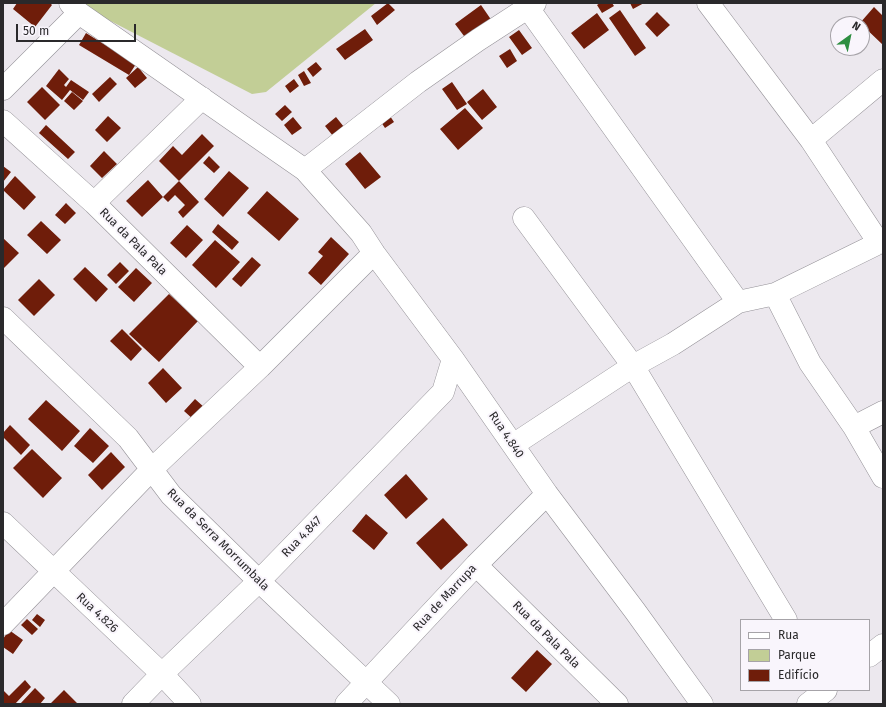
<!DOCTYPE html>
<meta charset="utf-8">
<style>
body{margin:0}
#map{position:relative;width:886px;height:707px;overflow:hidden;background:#ece8ee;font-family:"Fira Sans",sans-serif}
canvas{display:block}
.frame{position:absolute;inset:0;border:4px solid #2a292b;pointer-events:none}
.legend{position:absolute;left:740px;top:619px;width:130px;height:72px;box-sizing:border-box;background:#f9f5fc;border:1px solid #a6a3a8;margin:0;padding:5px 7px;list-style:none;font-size:12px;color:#2a292b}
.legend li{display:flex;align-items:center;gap:8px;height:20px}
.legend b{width:20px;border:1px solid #a6a3a8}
.north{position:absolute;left:830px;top:16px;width:40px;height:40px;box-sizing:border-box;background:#f9f5fc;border:1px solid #a6a3a8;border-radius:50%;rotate:33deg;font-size:11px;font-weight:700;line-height:16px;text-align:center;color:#2a292b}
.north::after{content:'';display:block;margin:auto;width:14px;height:18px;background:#2e8e41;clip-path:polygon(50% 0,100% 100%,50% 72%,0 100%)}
.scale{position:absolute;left:16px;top:24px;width:120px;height:18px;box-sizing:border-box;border:2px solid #2a292b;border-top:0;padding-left:5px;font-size:12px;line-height:14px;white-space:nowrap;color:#2a292b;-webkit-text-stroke:3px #f9f5fc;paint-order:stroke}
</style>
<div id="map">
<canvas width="886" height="707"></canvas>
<div class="frame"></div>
<ul class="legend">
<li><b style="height:5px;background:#fff"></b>Rua</li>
<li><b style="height:11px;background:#c2ce96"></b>Parque</li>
<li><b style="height:11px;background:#6f1d0a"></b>Edifício</li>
</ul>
<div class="north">N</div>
<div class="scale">50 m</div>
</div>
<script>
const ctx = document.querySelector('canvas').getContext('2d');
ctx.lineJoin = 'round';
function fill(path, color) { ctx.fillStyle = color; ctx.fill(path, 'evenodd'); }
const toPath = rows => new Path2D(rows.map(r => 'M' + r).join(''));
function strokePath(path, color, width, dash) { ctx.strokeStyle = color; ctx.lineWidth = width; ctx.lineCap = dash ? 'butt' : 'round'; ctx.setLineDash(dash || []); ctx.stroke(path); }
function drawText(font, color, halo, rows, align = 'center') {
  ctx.font = font + ' "Fira Sans",sans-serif'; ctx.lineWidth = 4; ctx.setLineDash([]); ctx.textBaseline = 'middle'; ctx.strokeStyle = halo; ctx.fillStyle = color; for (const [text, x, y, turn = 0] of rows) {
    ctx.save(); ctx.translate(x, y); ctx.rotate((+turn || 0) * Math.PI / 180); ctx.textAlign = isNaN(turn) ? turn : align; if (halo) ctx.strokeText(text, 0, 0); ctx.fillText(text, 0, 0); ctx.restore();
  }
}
const green = toPath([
 [81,3,376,3,266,92,252,94,95,13]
]);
const building = toPath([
 [17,3,50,3,52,5,35,27,13,9],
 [388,3,395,10,377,25,371,16],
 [600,3,612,3,614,6,602,13,597,5],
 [630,3,644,3,633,9],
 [481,5,492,21,467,40,455,24],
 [874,7,883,16,883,45,860,23],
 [620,10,646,48,635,56,609,18],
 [657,12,670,25,657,37,645,24],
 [597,13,609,30,584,49,571,33],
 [365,29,373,40,345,60,336,49],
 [519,30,532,48,522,55,509,37],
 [86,33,136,64,129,75,79,45],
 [510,49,517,61,507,68,499,56],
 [316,62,322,69,313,77,307,69],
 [138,67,147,78,135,88,126,78],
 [59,69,69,79,64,85,66,87,71,80,89,92,83,100,70,90,62,100,46,86],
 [304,71,311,83,304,86,298,75],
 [110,77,117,84,99,102,92,94],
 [294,79,299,86,290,93,285,86],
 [452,82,467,104,457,110,442,89],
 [42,87,60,105,45,120,27,102],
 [483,89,497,107,482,120,467,102],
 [72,92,83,101,74,110,64,101],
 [285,105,292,112,282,121,275,114],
 [465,108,483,128,458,150,440,129],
 [108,116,121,128,107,142,95,130],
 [390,116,394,122,385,128,381,122],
 [293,117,302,128,292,135,284,125],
 [336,117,344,127,333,136,325,126],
 [46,125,75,152,68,159,39,133],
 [202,134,214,146,179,181,159,161,173,146,182,155],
 [104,151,117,164,102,178,90,166],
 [360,152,381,177,365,189,345,164],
 [209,156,220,167,214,173,203,163],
 [3,166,11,172,3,182],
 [229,171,249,188,223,217,204,199],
 [15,176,36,197,24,210,3,190],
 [148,180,163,197,142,217,126,201],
 [179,181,199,202,183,218,178,212,185,205,175,195,168,202,163,197],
 [267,191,299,219,279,241,247,213],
 [66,203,76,213,65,224,55,215],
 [41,221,61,240,47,254,27,235],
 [218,224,239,242,232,250,212,232],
 [187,225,203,240,186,258,170,243],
 [331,237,349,254,321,285,308,273,323,256,318,252],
 [3,238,19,253,3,269],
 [215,240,240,262,216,288,192,265],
 [252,257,261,265,241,287,232,279],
 [120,262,129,271,116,284,107,275],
 [85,267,108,289,96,302,73,279],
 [136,268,152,283,134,302,118,287],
 [39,279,55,295,34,316,18,300],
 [169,294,198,321,159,362,129,334],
 [122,329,142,349,131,361,110,341],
 [163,368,182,388,166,403,148,383],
 [195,399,205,408,194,420,184,411],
 [46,400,80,431,62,451,28,419],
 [10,425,30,445,21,455,3,437,3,433],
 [90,428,109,446,93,463,74,446],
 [32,449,62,478,43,498,13,468],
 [111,452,125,467,102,490,88,475],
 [406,474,428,499,406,519,384,495],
 [366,514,388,533,374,550,352,531],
 [443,518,468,545,441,570,416,543],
 [37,614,45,620,40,627,32,620],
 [27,619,38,629,32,635,21,625],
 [9,630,23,640,13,654,3,647,3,639],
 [537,650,552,664,526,692,511,678],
 [25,680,31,687,15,704,5,704,3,702,3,690,9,696],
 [35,688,45,698,40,704,20,704],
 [64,690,78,704,50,704]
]);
const minor = toPath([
 [70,3,79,13,305,170,361,233,374,253,453,359,547,494,635,611,702,704],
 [708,3,811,140,879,243],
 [528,8,738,302],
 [3,89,79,13],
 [3,121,94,203,260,367],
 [811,140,883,80],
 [305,170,418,82,478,40,535,3],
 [94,203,202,98],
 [524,218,633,366,786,620],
 [775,294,810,363,854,427,883,477],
 [3,318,128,438,171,495,259,581,389,704],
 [854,427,883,412],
 [513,445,633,366,673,344,738,302,775,294,883,241],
 [3,523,162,674,190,704],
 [476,565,617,704],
 [3,624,152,469,260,367,374,253],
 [869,656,883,645],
 [133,704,162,674,259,581,443,392,453,359],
 [346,704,476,565,547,494],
 [808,704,826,690]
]);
const streetNames = [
 ["Rua da Pala Pala",133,242,45],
 ["Rua 4.840",506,435,56],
 ["Rua 4.847",302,537,-46],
 ["Rua da Serra Morrumbala",218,540,45],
 ["Rua de Marrupa",445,598,-47],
 ["Rua 4.826",97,613,43],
 ["Rua da Pala Pala",546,635,45]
];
fill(green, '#c2ce96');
fill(building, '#6f1d0a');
strokePath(minor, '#949197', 23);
strokePath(minor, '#fff', 22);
drawText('12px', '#2a292b', '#f9f5fc', streetNames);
</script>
